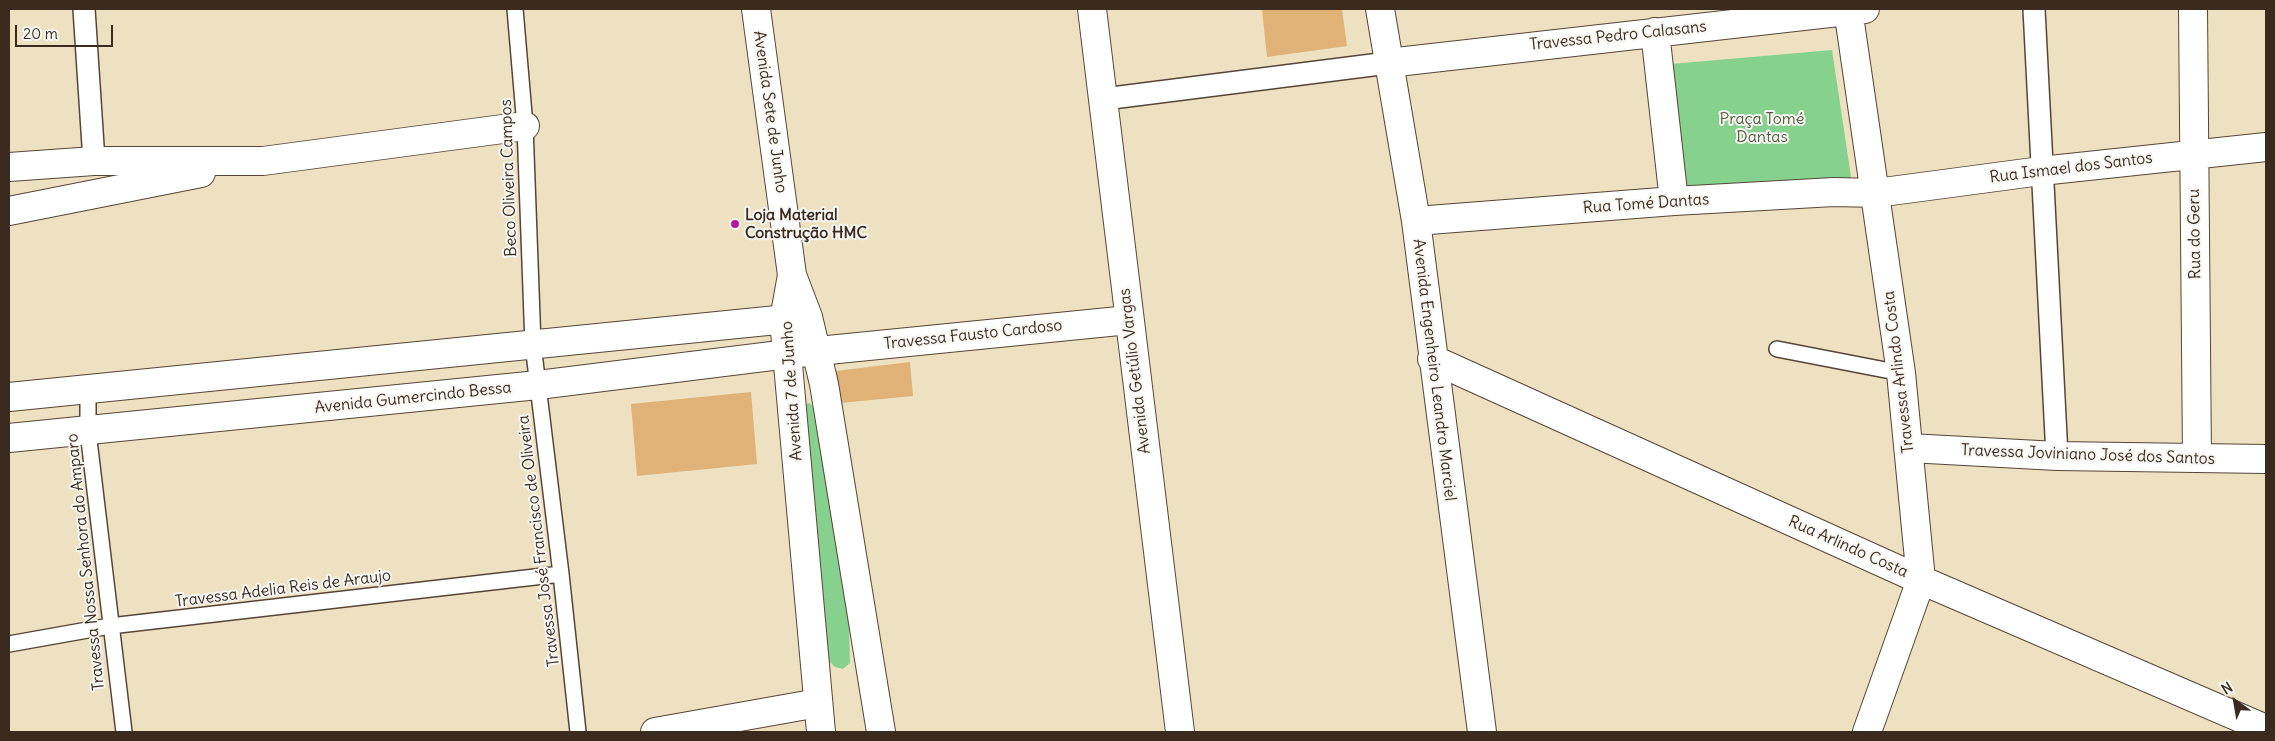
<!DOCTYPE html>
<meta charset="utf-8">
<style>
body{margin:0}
#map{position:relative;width:2275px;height:741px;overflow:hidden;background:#ede1c1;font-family:Delius,sans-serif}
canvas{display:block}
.frame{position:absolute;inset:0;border:10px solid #3b2a1e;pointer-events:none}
.north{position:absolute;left:2210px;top:676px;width:50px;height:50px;-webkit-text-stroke:4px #f6f6f2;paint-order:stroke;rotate:328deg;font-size:14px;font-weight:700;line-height:20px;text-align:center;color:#3b2a1e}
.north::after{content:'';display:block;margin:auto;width:18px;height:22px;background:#3b2a1e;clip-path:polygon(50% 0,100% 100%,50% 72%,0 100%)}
.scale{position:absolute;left:15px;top:25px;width:98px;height:22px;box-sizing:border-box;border:2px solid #3b2a1e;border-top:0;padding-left:6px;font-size:15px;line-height:18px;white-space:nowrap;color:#3b2a1e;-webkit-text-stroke:4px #f6f6f2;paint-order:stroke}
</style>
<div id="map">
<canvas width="2275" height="741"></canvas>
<div class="frame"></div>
<div class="north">N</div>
<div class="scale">20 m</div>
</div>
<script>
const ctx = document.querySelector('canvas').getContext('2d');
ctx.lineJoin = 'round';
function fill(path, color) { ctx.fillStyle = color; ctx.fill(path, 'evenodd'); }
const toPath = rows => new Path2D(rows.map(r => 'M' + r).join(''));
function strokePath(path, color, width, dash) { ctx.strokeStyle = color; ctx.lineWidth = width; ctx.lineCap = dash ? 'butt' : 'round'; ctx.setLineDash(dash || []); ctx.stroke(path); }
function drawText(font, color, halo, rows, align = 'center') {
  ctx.font = font + ' Delius,sans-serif'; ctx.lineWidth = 4; ctx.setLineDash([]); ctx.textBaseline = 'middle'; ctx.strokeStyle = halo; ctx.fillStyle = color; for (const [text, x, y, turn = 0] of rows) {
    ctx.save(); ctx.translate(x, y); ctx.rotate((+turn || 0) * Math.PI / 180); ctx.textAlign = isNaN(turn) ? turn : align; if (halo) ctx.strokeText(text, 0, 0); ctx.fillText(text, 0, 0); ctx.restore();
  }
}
const green = toPath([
 [1832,50,1853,190,1686,207,1671,64],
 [810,403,816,412,849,625,850,663,843,669,835,667,826,658,803,405]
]);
const building = toPath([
 [1262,9,1342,9,1347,46,1267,57],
 [910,362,913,396,840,403,836,371],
 [751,392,757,464,637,476,631,404]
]);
const service = toPath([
 [515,9,525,126,533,345,561,574,578,732],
 [1777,349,1901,373],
 [88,388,88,432,124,732],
 [9,644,110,626,561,574]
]);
const pedestrian = toPath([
 [84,9,94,161],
 [2034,9,2057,456],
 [1104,99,1388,63]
]);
const minor = toPath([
 [1380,9,1416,221,1482,732],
 [1848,9,1901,373,1921,580,1867,732],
 [2193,9,2197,458],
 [1655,32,1674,201],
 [1388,63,1865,9],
 [9,167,94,161,263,161,525,126],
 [9,211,201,173],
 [1416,221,1674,201,1834,192,1876,193,2041,171,2266,147],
 [1432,359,1921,580,2266,729],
 [9,397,807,317],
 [9,438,538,385,788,354,1129,320],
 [1909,448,2057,456,2266,459],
 [655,732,818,703]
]);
const tertiary = toPath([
 [1092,9,1180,732]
]);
const primary = toPath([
 [756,9,792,275,808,317,824,384,881,732],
 [792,275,784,320,821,732]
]);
const markers = [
 [735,224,5,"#b5179e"]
];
const streetNames = [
 ["Travessa Pedro Calasans",1618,36,-6],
 ["Avenida Sete de Junho",770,112,82],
 ["Rua Ismael dos Santos",2071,168,-7],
 ["Beco Oliveira Campos",509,178,-92],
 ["Rua Tomé Dantas",1646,204,-4],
 ["Rua do Geru",2195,234,-91],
 ["Travessa Fausto Cardoso",973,335,-6],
 ["Avenida Engenheiro Leandro Marciel",1434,370,83],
 ["Avenida Getúlio Vargas",1135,371,-97],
 ["Travessa Arlindo Costa",1899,372,-97],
 ["Avenida 7 de Junho",792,391,-94],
 ["Avenida Gumercindo Bessa",413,398,-6],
 ["Travessa Joviniano José dos Santos",2088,455,2],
 ["Travessa José Francisco de Oliveira",539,541,-97],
 ["Rua Arlindo Costa",1848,547,24],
 ["Travessa Nossa Senhora do Amparo",86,562,-96],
 ["Travessa Adelia Reis de Araujo",283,589,-7]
];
const parkNames = [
 ["Praça Tomé",1762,119],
 ["Dantas",1762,137]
];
const poiNames = [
 ["Loja Material",745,215],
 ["Construção HMC",745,233]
];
fill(green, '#86d18e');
fill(building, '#e0b277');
strokePath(service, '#564536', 18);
strokePath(pedestrian, '#564536', 24);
strokePath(minor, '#564536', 30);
strokePath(tertiary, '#564536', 30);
strokePath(primary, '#564536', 30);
strokePath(service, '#fff', 15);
strokePath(pedestrian, '#fff', 21);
strokePath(minor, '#fff', 28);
strokePath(tertiary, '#fff', 28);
strokePath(primary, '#fff', 28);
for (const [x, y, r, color] of markers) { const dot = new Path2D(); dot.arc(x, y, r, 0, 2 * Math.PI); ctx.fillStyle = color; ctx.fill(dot); strokePath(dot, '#f6f6f2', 2); }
drawText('16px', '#3b2a1e', '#f6f6f2', streetNames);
drawText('16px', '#525c40', '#f6f6f2', parkNames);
drawText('bold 16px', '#3b2a1e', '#f6f6f2', poiNames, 'left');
</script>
